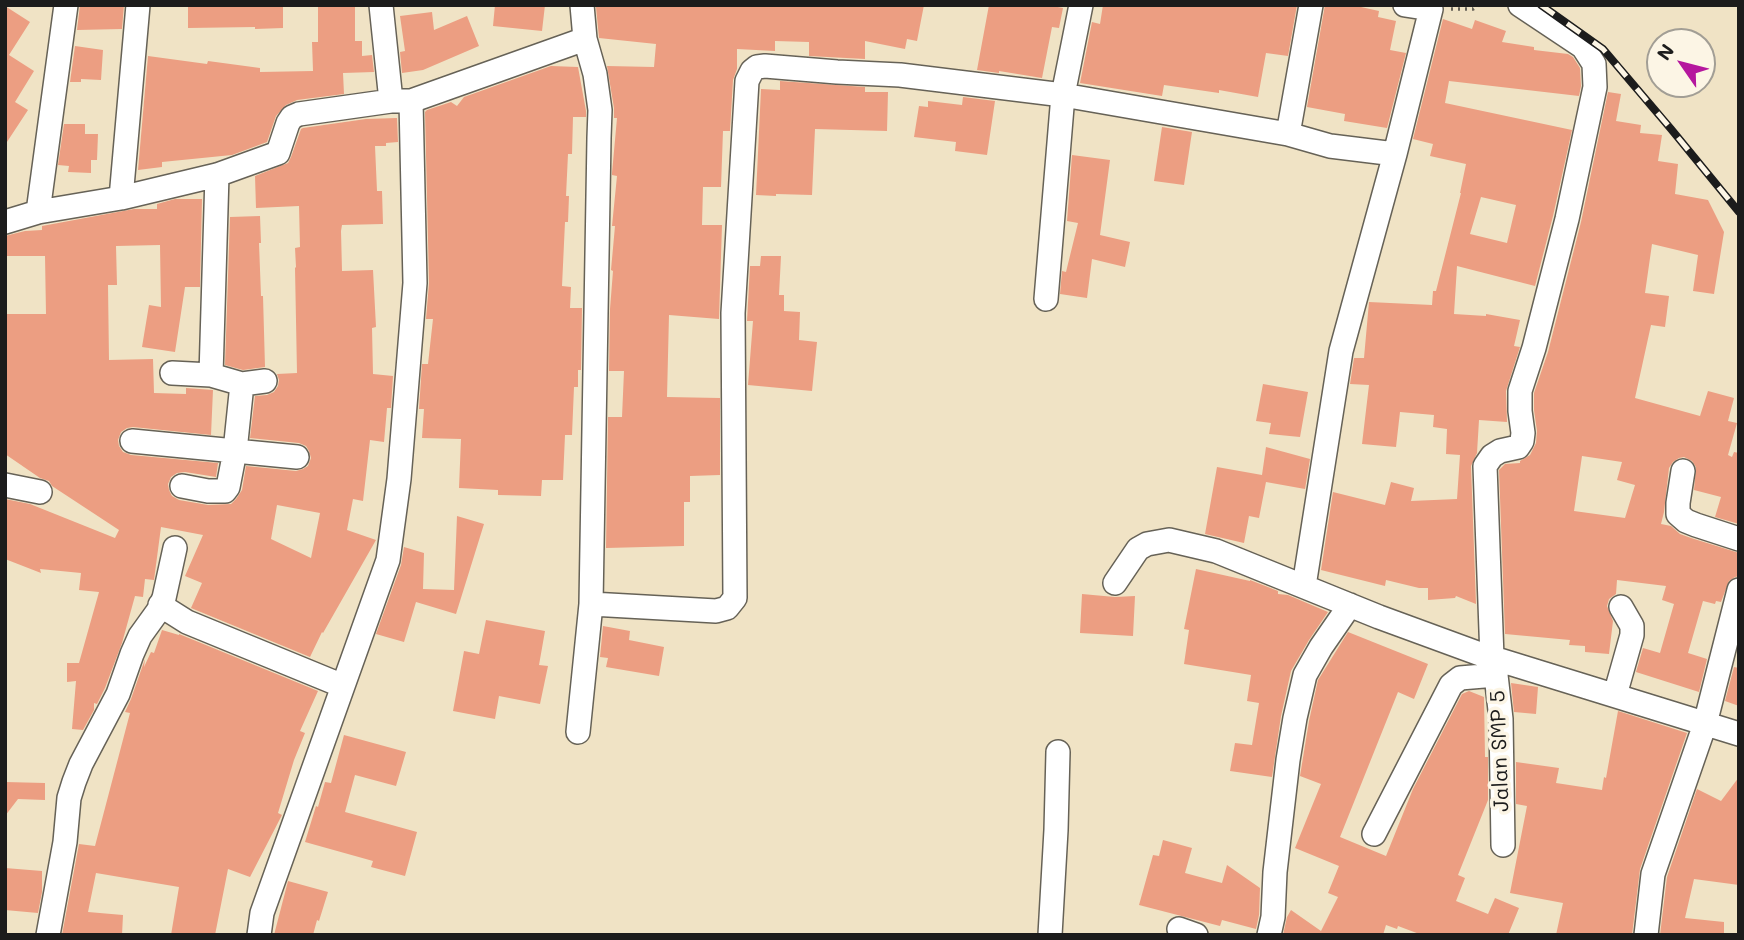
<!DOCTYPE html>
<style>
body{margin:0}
#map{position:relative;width:1744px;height:940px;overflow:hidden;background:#f0e3c5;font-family:Mali,sans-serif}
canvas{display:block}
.frame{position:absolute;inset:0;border:7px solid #1c1c1c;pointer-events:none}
.north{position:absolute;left:1646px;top:28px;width:70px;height:70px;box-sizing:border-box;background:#fcf5e5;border:2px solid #a29e95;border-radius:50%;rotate:305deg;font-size:19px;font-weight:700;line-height:28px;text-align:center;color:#1c1c1c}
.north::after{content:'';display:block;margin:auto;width:24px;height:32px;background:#b5179e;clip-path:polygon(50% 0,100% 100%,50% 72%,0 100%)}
</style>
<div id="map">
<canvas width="1744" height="940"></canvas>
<div class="frame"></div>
<div class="north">N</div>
</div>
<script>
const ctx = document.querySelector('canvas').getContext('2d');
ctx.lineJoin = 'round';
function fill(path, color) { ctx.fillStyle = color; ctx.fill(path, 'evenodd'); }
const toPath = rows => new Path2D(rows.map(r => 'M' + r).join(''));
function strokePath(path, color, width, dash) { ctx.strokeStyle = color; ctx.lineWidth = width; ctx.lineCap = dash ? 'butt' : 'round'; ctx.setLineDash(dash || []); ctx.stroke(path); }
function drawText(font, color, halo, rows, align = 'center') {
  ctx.font = font + ' Mali,sans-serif'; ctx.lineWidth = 7; ctx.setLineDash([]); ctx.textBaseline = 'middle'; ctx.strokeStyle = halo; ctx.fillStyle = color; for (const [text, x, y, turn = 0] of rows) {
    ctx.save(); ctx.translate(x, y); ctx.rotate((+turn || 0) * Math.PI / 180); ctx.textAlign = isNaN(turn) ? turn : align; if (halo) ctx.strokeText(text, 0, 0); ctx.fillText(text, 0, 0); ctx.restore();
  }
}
const building = toPath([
 [80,5,124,5,122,29,77,30],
 [188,5,283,5,283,28,255,29,255,27,188,28],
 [318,5,355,5,355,41,362,41,362,56,372,55,374,72,343,73,344,94,297,100,286,105,276,116,267,142,232,155,162,162,162,167,138,170,148,56,207,64,208,61,260,68,260,72,313,71,312,42,318,42],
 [495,5,545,5,542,31,493,26],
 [660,5,924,5,917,41,907,39,905,49,865,41,865,59,809,56,809,42,775,41,775,51,737,49,737,69,733,80,730,131,723,131,721,187,703,187,702,225,722,225,719,319,669,315,667,397,720,398,720,475,690,476,690,502,684,502,684,546,606,548,608,417,622,417,624,371,609,371,610,309,613,271,611,270,615,226,612,226,617,176,612,175,612,173,617,118,614,118,614,108,607,66,654,67,656,44,599,38,596,7,660,7],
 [989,5,1047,5,1063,8,1059,28,1052,27,1042,78,999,71,999,73,977,70],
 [1103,5,1297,5,1288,56,1266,53,1258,97,1219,90,1219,93,1164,85,1162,96,1080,83,1092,22,1100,24],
 [1325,5,1352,5,1379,11,1378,17,1396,21,1390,50,1406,53,1387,128,1344,121,1345,114,1307,107],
 [5,6,30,22,9,55,34,71,15,102,28,110,5,145],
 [432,12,434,30,467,16,479,46,423,70,402,73,400,52,405,51,400,16],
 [1443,19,1472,29,1475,20,1506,31,1502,42,1534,47,1534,50,1568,54,1573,57,1580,68,1581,86,1579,96,1449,81,1445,103,1572,130,1553,216,1535,286,1457,266,1454,314,1486,316,1486,314,1520,320,1514,346,1520,347,1506,391,1507,422,1479,420,1477,453,1471,466,1476,604,1456,596,1455,598,1428,600,1428,588,1419,588,1386,580,1385,586,1321,570,1333,492,1385,505,1391,482,1414,488,1411,501,1457,499,1460,455,1446,454,1447,429,1433,427,1434,415,1400,412,1396,447,1362,444,1369,385,1350,384,1354,358,1364,358,1369,302,1432,305,1433,291,1436,291,1461,193,1460,193,1466,164,1430,156,1433,144,1413,139],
 [1481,197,1516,205,1507,243,1470,234],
 [75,46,103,50,101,80,81,79,81,82,70,82],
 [551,66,578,67,586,111,586,117,573,117,572,154,568,154,566,196,569,196,568,222,565,222,562,286,571,287,570,308,582,308,581,370,578,370,578,387,574,387,572,435,565,435,563,480,542,480,541,496,498,495,498,490,459,488,461,439,422,438,424,409,419,409,422,364,428,364,433,319,426,319,429,283,425,112,427,110,451,102,457,106,464,97],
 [780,81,865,87,865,92,888,92,887,131,815,129,812,195,776,194,776,196,756,195,761,89,780,90],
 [1608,92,1621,94,1616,121,1641,125,1640,133,1662,135,1658,161,1678,164,1675,194,1708,200,1724,232,1714,294,1693,291,1698,255,1652,244,1645,293,1669,296,1665,327,1651,325,1635,398,1700,416,1708,391,1734,398,1728,421,1737,423,1728,455,1732,457,1734,452,1739,453,1739,524,1715,517,1721,497,1694,490,1696,467,1692,461,1684,457,1679,458,1673,462,1669,468,1664,512,1661,524,1671,526,1680,534,1691,538,1739,553,1739,576,1735,577,1729,581,1721,602,1716,601,1715,604,1703,601,1688,653,1707,659,1699,692,1636,672,1643,648,1660,653,1674,604,1662,600,1666,586,1617,580,1616,594,1609,599,1607,606,1613,621,1609,654,1585,652,1585,646,1569,645,1570,640,1505,634,1499,470,1505,464,1520,463,1520,461,1530,455,1536,443,1537,431,1534,410,1534,393,1548,352,1581,222],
 [1582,456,1622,462,1617,480,1635,485,1625,518,1574,511],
 [963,97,995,101,987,155,955,151,956,142,914,137,919,106,928,107,928,101,962,105],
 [397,118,398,142,386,143,386,146,375,146,377,191,382,191,383,224,342,225,341,231,342,271,373,270,376,327,372,328,373,374,393,376,391,408,387,408,384,442,370,440,363,501,353,499,347,530,376,540,323,633,322,632,310,657,191,608,202,583,185,576,203,535,161,527,154,580,145,579,143,597,135,596,122,643,105,688,97,704,94,703,94,710,83,730,72,729,76,681,67,682,67,663,79,663,99,592,79,590,81,573,40,569,41,573,5,559,5,499,30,504,115,538,119,530,52,486,49,481,40,478,5,454,5,314,46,314,45,256,5,256,5,236,25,231,42,230,42,226,134,209,157,209,157,204,175,199,202,199,200,287,185,287,175,352,142,347,149,305,161,307,160,245,116,246,117,285,108,285,109,360,153,359,154,393,186,394,186,388,213,390,211,435,133,427,127,428,121,432,118,440,119,446,123,452,131,455,218,463,216,477,185,472,177,473,171,477,168,484,169,490,172,496,179,500,208,505,231,504,236,499,242,490,246,466,296,471,303,469,308,466,311,458,309,451,306,446,299,443,250,438,255,396,267,395,274,392,278,386,279,380,277,374,297,373,295,268,296,267,295,248,300,247,299,206,256,208,255,176,288,163,291,157,301,129,303,128,366,119],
 [277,505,320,513,311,558,271,539],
 [64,124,85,124,85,134,98,134,97,160,91,160,91,173,68,172,69,166,58,165],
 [1162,127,1192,132,1184,185,1154,181],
 [1072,155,1110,160,1100,235,1130,242,1125,267,1092,259,1087,298,1060,294,1062,271,1066,272,1078,223,1067,221],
 [260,216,261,243,259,243,261,296,263,296,265,367,243,370,225,365,230,217],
 [761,256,781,256,779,295,784,295,784,311,800,312,799,340,817,342,812,391,748,385,753,321,747,321,750,266,760,266],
 [1263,384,1308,392,1300,437,1269,434,1271,423,1256,421],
 [1266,447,1310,459,1305,489,1266,482,1259,518,1249,516,1244,543,1205,534,1217,467,1262,475],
 [457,516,484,524,456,614,416,602,404,642,376,634,401,565,404,547,424,553,423,589,454,590],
 [1196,569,1250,581,1250,580,1278,591,1278,594,1288,595,1328,612,1309,640,1291,671,1281,716,1272,777,1230,771,1235,743,1252,745,1259,703,1247,701,1251,675,1184,664,1189,630,1184,629],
 [1082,594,1115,597,1135,596,1133,636,1080,633],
 [486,620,545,631,539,665,548,666,540,704,499,696,495,719,453,711,464,651,479,654],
 [603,626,630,631,629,640,664,647,659,676,606,667,608,658,600,657],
 [162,630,179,635,179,634,318,691,300,731,305,733,294,760,278,813,282,815,250,877,228,869,215,935,171,935,179,887,96,873,88,912,123,915,122,935,62,935,79,844,95,846,130,713,125,712,131,699,145,659,144,667,151,652,154,653],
 [1348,632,1428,664,1414,699,1398,692,1340,837,1386,856,1413,789,1462,694,1469,691,1484,697,1485,757,1488,757,1488,800,1458,875,1465,878,1456,901,1488,914,1495,898,1519,908,1508,935,1422,935,1398,926,1397,929,1386,925,1383,935,1283,935,1287,917,1291,910,1321,931,1338,897,1328,893,1339,866,1295,848,1321,784,1300,776,1309,721,1318,680],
 [1734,667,1739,668,1739,706,1725,701],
 [1511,683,1538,687,1536,714,1514,712],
 [1618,711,1687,733,1640,869,1632,935,1556,935,1563,903,1510,893,1527,806,1516,804,1516,762,1559,768,1556,783,1602,790,1604,777,1606,778],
 [344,735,406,752,396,786,355,775,345,812,417,832,405,876,371,867,373,861,305,842,316,806,318,807,325,782,331,783],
 [1739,777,1739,885,1694,879,1685,918,1724,922,1724,935,1660,935,1667,877,1697,789,1721,801],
 [5,782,45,783,45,800,18,799,5,816],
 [1163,840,1192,848,1185,873,1222,883,1227,865,1260,888,1259,915,1256,929,1222,920,1220,926,1139,905,1153,855,1159,856],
 [5,868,42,871,42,892,38,913,5,910],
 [288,881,328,892,319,921,317,920,313,935,274,935]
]);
const path = toPath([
 [1451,9,1473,9,1479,5]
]);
const minor = toPath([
 [381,5,391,101],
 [1288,134,1311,5],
 [121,198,138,5],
 [38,212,66,5],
 [5,222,38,212,121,198,217,175,278,153,288,123,292,117,299,114,391,101,411,101,585,39],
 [1046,299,1063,95,1081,5],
 [172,373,211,375,242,384,265,381],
 [211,375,217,175],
 [132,441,297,457],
 [1683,471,1678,503,1678,514,1686,521,1696,525,1739,539],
 [5,485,40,492],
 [182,486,208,491,225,491,228,487,235,451,242,384],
 [1115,583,1138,549,1147,544,1169,540,1216,551,1379,617,1480,654,1739,734],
 [1304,586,1341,351,1395,154,1431,9,1405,5],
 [591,604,716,611,727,608,735,598,733,313,747,81,752,71,757,67,765,66,837,72,900,75,1063,95,1288,134,1330,146,1395,154],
 [160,605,187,622,343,686],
 [1615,695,1632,635,1632,626,1621,607],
 [578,732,591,604,599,138,600,110,595,74,585,39,582,5],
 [1374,834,1451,685,1460,678,1496,675],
 [1503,845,1501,719,1496,675,1492,658,1485,466,1492,456,1500,451,1518,447,1522,441,1523,433,1520,411,1520,391,1534,348,1567,219,1595,87,1594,64,1583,47,1520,5],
 [1179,929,1196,935],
 [48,935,65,842,69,798,74,782,81,764,118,694,132,654,140,636,158,611,164,598,175,548],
 [259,935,262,913,388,560,399,479,415,283,411,101],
 [1050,935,1056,830,1058,752],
 [1269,935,1273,917,1275,872,1288,760,1295,718,1305,675,1321,647,1350,605],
 [1646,935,1653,874,1705,724,1739,590]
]);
const rail = toPath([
 [1541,5,1603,49,1671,129,1739,212]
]);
const streetNames = [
 ["Jalan SMP 5",1500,751,-92]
];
fill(building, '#ec9e82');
strokePath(minor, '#666257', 26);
strokePath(path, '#666257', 3.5, [2, 5]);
strokePath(minor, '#fff', 23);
strokePath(rail, '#1c1c1c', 8);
strokePath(rail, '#fcf5e5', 5, [16]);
drawText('21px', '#1c1c1c', '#fcf5e5', streetNames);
</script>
